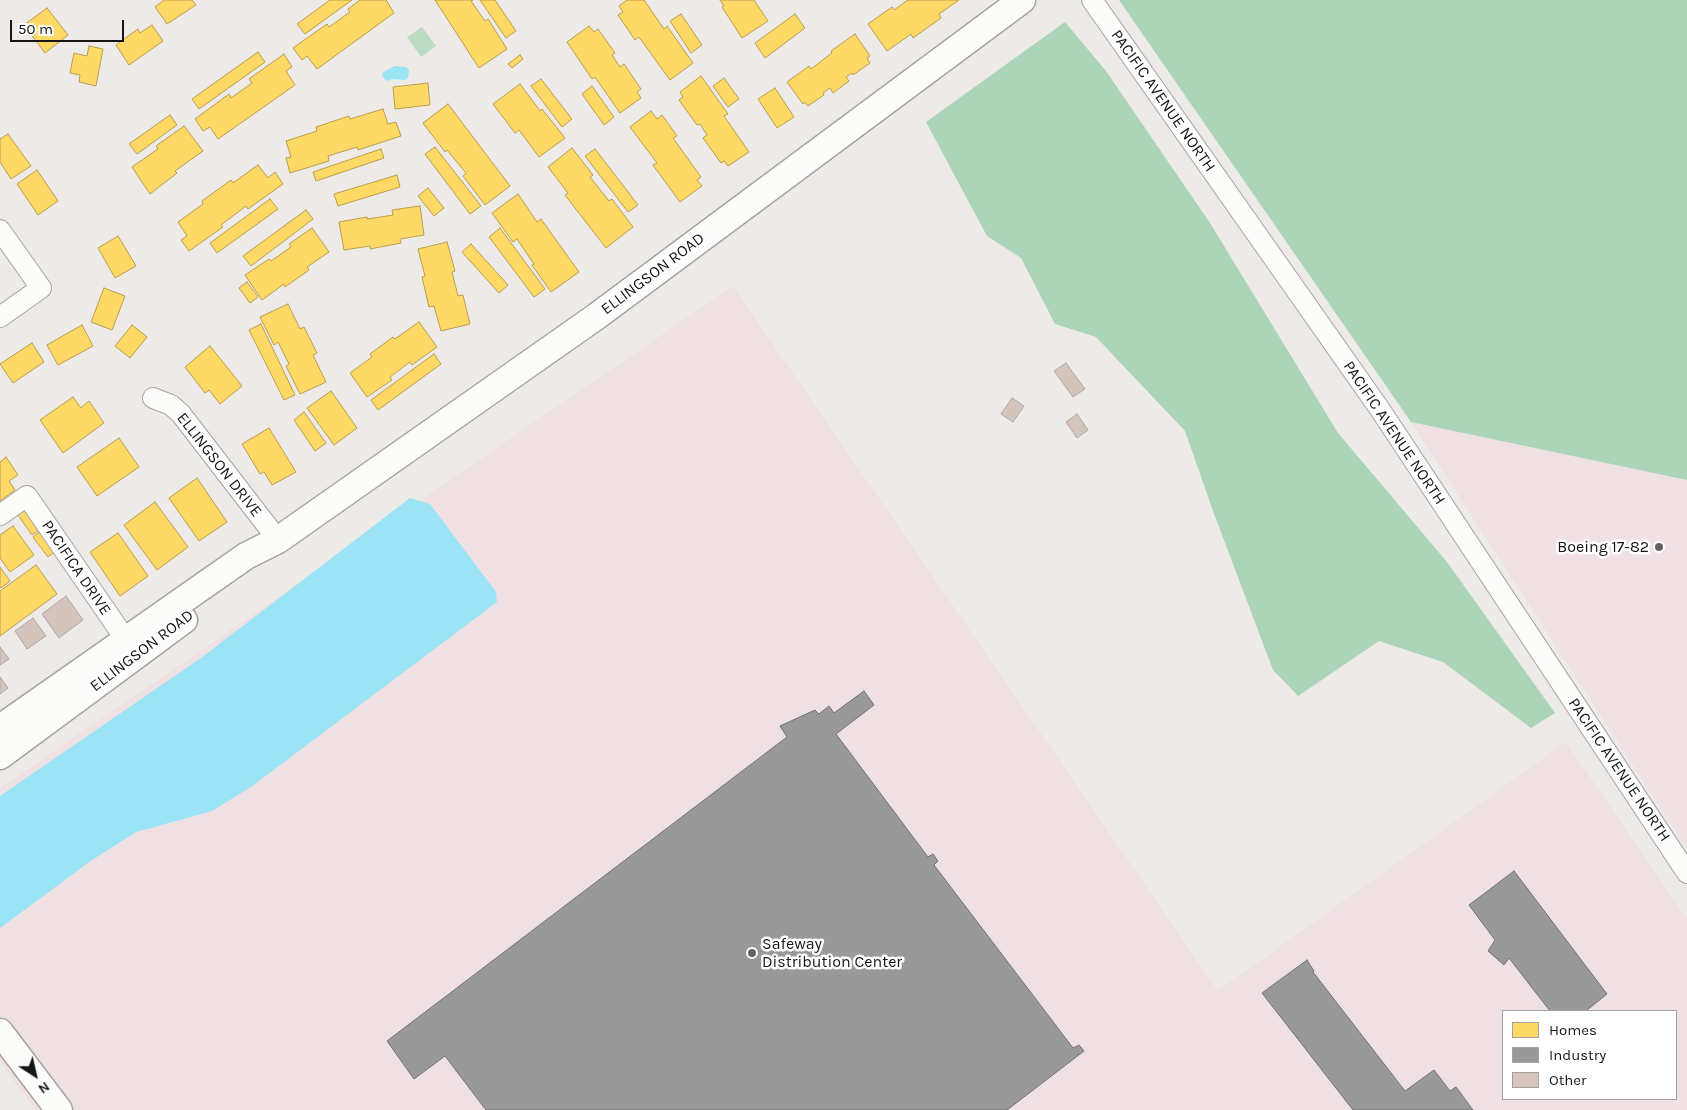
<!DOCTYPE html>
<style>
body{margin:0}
#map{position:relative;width:1687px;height:1110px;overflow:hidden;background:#edeae7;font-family:Karla,sans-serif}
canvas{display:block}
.legend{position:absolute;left:1502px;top:1010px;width:175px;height:90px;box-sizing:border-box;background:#fff;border:1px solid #a3a2a1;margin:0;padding:6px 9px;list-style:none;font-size:15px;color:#181615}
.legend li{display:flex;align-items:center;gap:10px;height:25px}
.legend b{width:25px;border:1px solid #a3a2a1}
.north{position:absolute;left:10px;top:1050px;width:50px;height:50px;-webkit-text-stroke:4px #fff;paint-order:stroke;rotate:145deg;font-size:14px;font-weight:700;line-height:20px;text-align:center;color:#181615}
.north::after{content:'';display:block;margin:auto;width:18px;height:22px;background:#181615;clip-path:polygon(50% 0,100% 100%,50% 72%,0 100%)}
.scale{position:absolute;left:10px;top:20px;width:114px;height:22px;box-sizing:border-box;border:2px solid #181615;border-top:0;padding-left:6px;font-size:15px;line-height:18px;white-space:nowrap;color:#181615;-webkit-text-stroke:4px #fff;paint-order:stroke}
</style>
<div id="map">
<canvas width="1687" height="1110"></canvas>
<ul class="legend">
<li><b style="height:14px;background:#ffd966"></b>Homes</li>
<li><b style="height:14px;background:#999"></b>Industry</li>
<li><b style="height:14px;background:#d4c4bc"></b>Other</li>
</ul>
<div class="north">N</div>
<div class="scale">50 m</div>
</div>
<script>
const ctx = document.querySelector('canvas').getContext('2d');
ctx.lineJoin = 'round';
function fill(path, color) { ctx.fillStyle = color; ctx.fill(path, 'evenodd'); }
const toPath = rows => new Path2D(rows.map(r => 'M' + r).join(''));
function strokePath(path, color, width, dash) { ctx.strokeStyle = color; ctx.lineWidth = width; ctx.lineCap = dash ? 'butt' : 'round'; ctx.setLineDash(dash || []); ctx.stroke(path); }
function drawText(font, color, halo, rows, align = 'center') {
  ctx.font = font + ' Karla,sans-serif'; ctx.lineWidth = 5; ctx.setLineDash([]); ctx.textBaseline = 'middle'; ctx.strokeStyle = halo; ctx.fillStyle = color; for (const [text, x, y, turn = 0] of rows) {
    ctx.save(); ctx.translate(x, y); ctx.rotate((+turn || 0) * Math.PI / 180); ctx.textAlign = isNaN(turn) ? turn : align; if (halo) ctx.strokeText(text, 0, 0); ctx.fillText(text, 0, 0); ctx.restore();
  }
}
const industrial = toPath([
 [733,286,1218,991,1566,742,1687,919,1687,1110,36,1110,0,1063,0,788],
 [1503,1011,1676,1011,1676,1099,1503,1099],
 [1411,422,1687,480,1687,849]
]);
const green = toPath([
 [422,27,436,46,421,57,407,37]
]);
const forest = toPath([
 [1119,0,1687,0,1687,480,1411,422],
 [1065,22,1106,71,1210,223,1338,433,1447,562,1555,713,1531,728,1443,662,1379,641,1298,696,1273,670,1213,511,1185,431,1096,337,1055,324,1021,258,987,236,926,122]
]);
const water = toPath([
 [395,66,406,67,409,70,408,78,405,80,393,79,386,81,382,75,383,72],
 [410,498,430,504,496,592,497,602,251,787,212,811,136,832,92,860,0,928,0,796,201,658]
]);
const homes = toPath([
 [164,0,192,0,196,5,167,24,155,7,164,0],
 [330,0,352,0,305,34,297,24,330,0],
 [360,0,386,0,394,13,317,69,307,56,302,60,293,48,327,24,329,27,350,12,348,9,360,0],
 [435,0,473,0,471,1,485,21,488,19,507,49,479,68,435,0],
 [480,0,495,0,516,31,506,38,480,0],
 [627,0,644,0,664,29,667,26,693,63,670,80,639,37,635,40,618,15,623,12,619,6,627,0],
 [720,0,754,0,768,21,742,38,722,7,724,6,720,0],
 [908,0,959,0,939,14,941,18,913,38,911,34,887,51,868,24,892,7,894,10,908,0],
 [47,8,68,35,45,53,24,25,47,8],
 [681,14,702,45,691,53,670,21,681,14],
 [795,14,805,28,765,58,755,43,795,14],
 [152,25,163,41,129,65,116,45,138,29,140,33,152,25],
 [589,26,594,32,598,29,615,53,612,55,620,67,624,64,641,89,637,92,641,98,620,113,595,77,592,79,567,42,589,26],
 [855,34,870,56,867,58,870,63,853,75,852,73,846,77,849,81,833,93,830,88,823,93,824,95,808,106,805,102,803,104,787,82,809,66,811,69,832,53,831,51,855,34],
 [89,46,103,49,96,86,79,82,80,75,70,73,74,53,87,56,89,46],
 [258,52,265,62,199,109,192,99,258,52],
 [284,54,292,67,286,71,295,85,218,139,210,127,203,131,195,119,229,94,231,98,252,83,249,79,284,54],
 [520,55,523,59,512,68,508,64,520,55],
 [701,76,728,114,724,116,749,152,728,166,724,161,721,163,703,138,707,135,700,124,697,125,679,100,683,97,680,92,701,76],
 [724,78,739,99,728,107,713,86,724,78],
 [541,79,572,119,562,127,531,86,541,79],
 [428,83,430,105,395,109,393,87,428,83],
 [520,84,540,111,542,109,565,138,539,157,519,130,515,133,493,104,520,84],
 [592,86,614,117,604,125,582,94,592,86],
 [775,88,794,117,777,128,758,99,775,88],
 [448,104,510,186,485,205,463,176,466,173,447,150,445,152,423,123,448,104],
 [383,109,388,124,396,122,401,136,358,150,357,147,328,156,329,161,290,173,286,158,291,157,286,141,317,131,316,127,349,116,350,119,383,109],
 [651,111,657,119,662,115,677,136,673,138,701,177,697,180,702,186,680,202,653,165,657,163,630,127,651,111],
 [170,115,177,125,137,154,129,144,170,115],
 [184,126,203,151,175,171,177,173,150,194,132,167,158,149,156,146,184,126],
 [8,134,31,166,11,179,0,162,0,139,8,134],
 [435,147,481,206,470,214,425,154,435,147],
 [572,148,593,175,590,177,609,201,612,199,633,227,606,248,565,195,568,193,548,167,572,148],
 [381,149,384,158,316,181,313,172,381,149],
 [595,149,638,205,628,212,585,156,595,149],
 [258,165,268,178,275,172,283,184,248,209,246,206,221,225,223,227,189,251,181,240,187,236,178,222,203,204,202,201,231,180,233,183,258,165],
 [37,170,58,201,38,215,17,184,37,170],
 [397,175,400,187,338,206,334,194,397,175],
 [428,188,444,208,434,216,418,196,428,188],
 [518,194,537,222,541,219,579,272,551,292,532,265,534,264,517,239,513,242,492,213,518,194],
 [270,199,278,209,217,253,210,243,270,199],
 [420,206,424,235,400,239,401,243,370,249,370,246,344,250,339,222,367,217,367,219,393,215,392,210,420,206],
 [306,210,313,219,251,266,243,256,306,210],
 [312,228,329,252,307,267,309,270,285,287,284,284,262,300,245,275,269,259,271,261,291,247,289,244,312,228],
 [500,228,545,289,534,297,489,237,500,228],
 [118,236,136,266,115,278,98,248,118,236],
 [447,242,455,271,452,272,458,296,463,295,470,324,441,331,434,306,429,307,422,277,425,276,418,249,447,242],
 [471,244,508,285,499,293,462,252,471,244],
 [247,282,258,297,250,303,239,288,247,282],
 [104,288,125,296,112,330,91,322,104,288],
 [288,304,300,329,304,327,317,353,313,355,326,382,300,394,286,366,289,364,278,342,274,345,260,317,288,304],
 [419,322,437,347,412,365,410,362,390,377,392,380,367,397,350,373,372,357,370,354,393,337,395,339,419,322],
 [261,324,295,395,284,400,249,330,261,324],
 [82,325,93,346,58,365,47,345,82,325],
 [132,325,147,337,130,358,115,346,132,325],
 [32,343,44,362,13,383,0,364,32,343],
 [210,346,242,386,220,404,209,390,205,393,185,367,210,346],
 [434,354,441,364,378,410,371,400,434,354],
 [331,391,357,428,334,445,307,408,331,391],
 [73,397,81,408,89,401,104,423,63,453,40,420,73,397],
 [304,412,326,443,315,451,294,420,304,412],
 [269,428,296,472,272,485,264,472,260,474,242,444,269,428],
 [119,438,139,467,97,496,77,467,119,438],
 [6,457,18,475,9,481,15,490,0,501,0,462,6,457],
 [197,478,227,522,199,541,169,498,197,478],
 [155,502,188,547,157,570,124,525,155,502],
 [28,508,42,528,32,535,18,515,28,508],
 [13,526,34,555,10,572,0,558,0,535,13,526],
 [43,529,58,549,48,557,33,537,43,529],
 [118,533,148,576,120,596,90,552,118,533],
 [36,565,57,594,0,636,0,591,36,565],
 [0,567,10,581,1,588,0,587,0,567]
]);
const industry = toPath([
 [864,691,874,705,836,734,928,857,933,854,938,861,934,865,1073,1048,1079,1045,1084,1051,1007,1110,486,1110,445,1056,414,1079,387,1041,787,737,780,726,815,710,819,714,829,706,834,713,864,691],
 [1514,871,1607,994,1586,1011,1550,1011,1509,958,1504,965,1488,951,1495,940,1469,905,1514,871],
 [1307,960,1314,971,1313,972,1405,1091,1434,1070,1450,1091,1456,1087,1473,1110,1353,1110,1262,993,1307,960]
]);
const building = toPath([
 [1066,363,1085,389,1073,397,1054,371,1066,363],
 [1012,398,1024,406,1013,422,1001,414,1012,398],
 [1077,414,1088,430,1077,438,1066,422,1077,414],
 [66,596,83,620,59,638,42,614,66,596],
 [33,618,46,636,27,649,15,631,33,618],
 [0,647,9,659,0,665,0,647],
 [0,677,8,688,0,694,0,677]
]);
const minor = toPath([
 [1092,0,1379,408,1687,873],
 [0,230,41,288,0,317],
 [153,398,171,405,181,414,278,540],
 [0,515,27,496,126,640]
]);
const major = toPath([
 [0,728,246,556,278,540,597,316,1022,0],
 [0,756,184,620],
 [0,1032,59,1110]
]);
const markers = [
 [1659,547,5,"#63605e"],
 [752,953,5,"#63605e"]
];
const streetNames = [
 ["PACIFIC AVENUE NORTH",1163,101,55],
 ["ELLINGSON ROAD",653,274,-37],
 ["PACIFIC AVENUE NORTH",1394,433,56],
 ["ELLINGSON DRIVE",219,465,52],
 ["PACIFICA DRIVE",76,568,56],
 ["ELLINGSON ROAD",142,651,-37],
 ["PACIFIC AVENUE NORTH",1619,770,56]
];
const poiNames = [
 ["Boeing 17-82",1649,547],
 ["Safeway",762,944,"left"],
 ["Distribution Center",762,962,"left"]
];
fill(industrial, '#efe0e4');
fill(green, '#bbdbc3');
fill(forest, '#abd4b8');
fill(water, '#9ae4f6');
fill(homes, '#ffd966');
strokePath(homes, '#ba9e4e', 1);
fill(industry, '#999');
strokePath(industry, '#727271', 1);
fill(building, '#d4c4bc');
strokePath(building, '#aba9a7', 1);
strokePath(minor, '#a6a3a1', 22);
strokePath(major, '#a6a3a1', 29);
strokePath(minor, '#fcfcfb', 20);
strokePath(major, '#fcfcfb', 26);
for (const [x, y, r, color] of markers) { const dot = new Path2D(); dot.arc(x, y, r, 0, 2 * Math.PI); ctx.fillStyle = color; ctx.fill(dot); strokePath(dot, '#fff', 2); }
drawText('16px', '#181615', '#fff', streetNames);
drawText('16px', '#181615', '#fff', poiNames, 'right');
</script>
